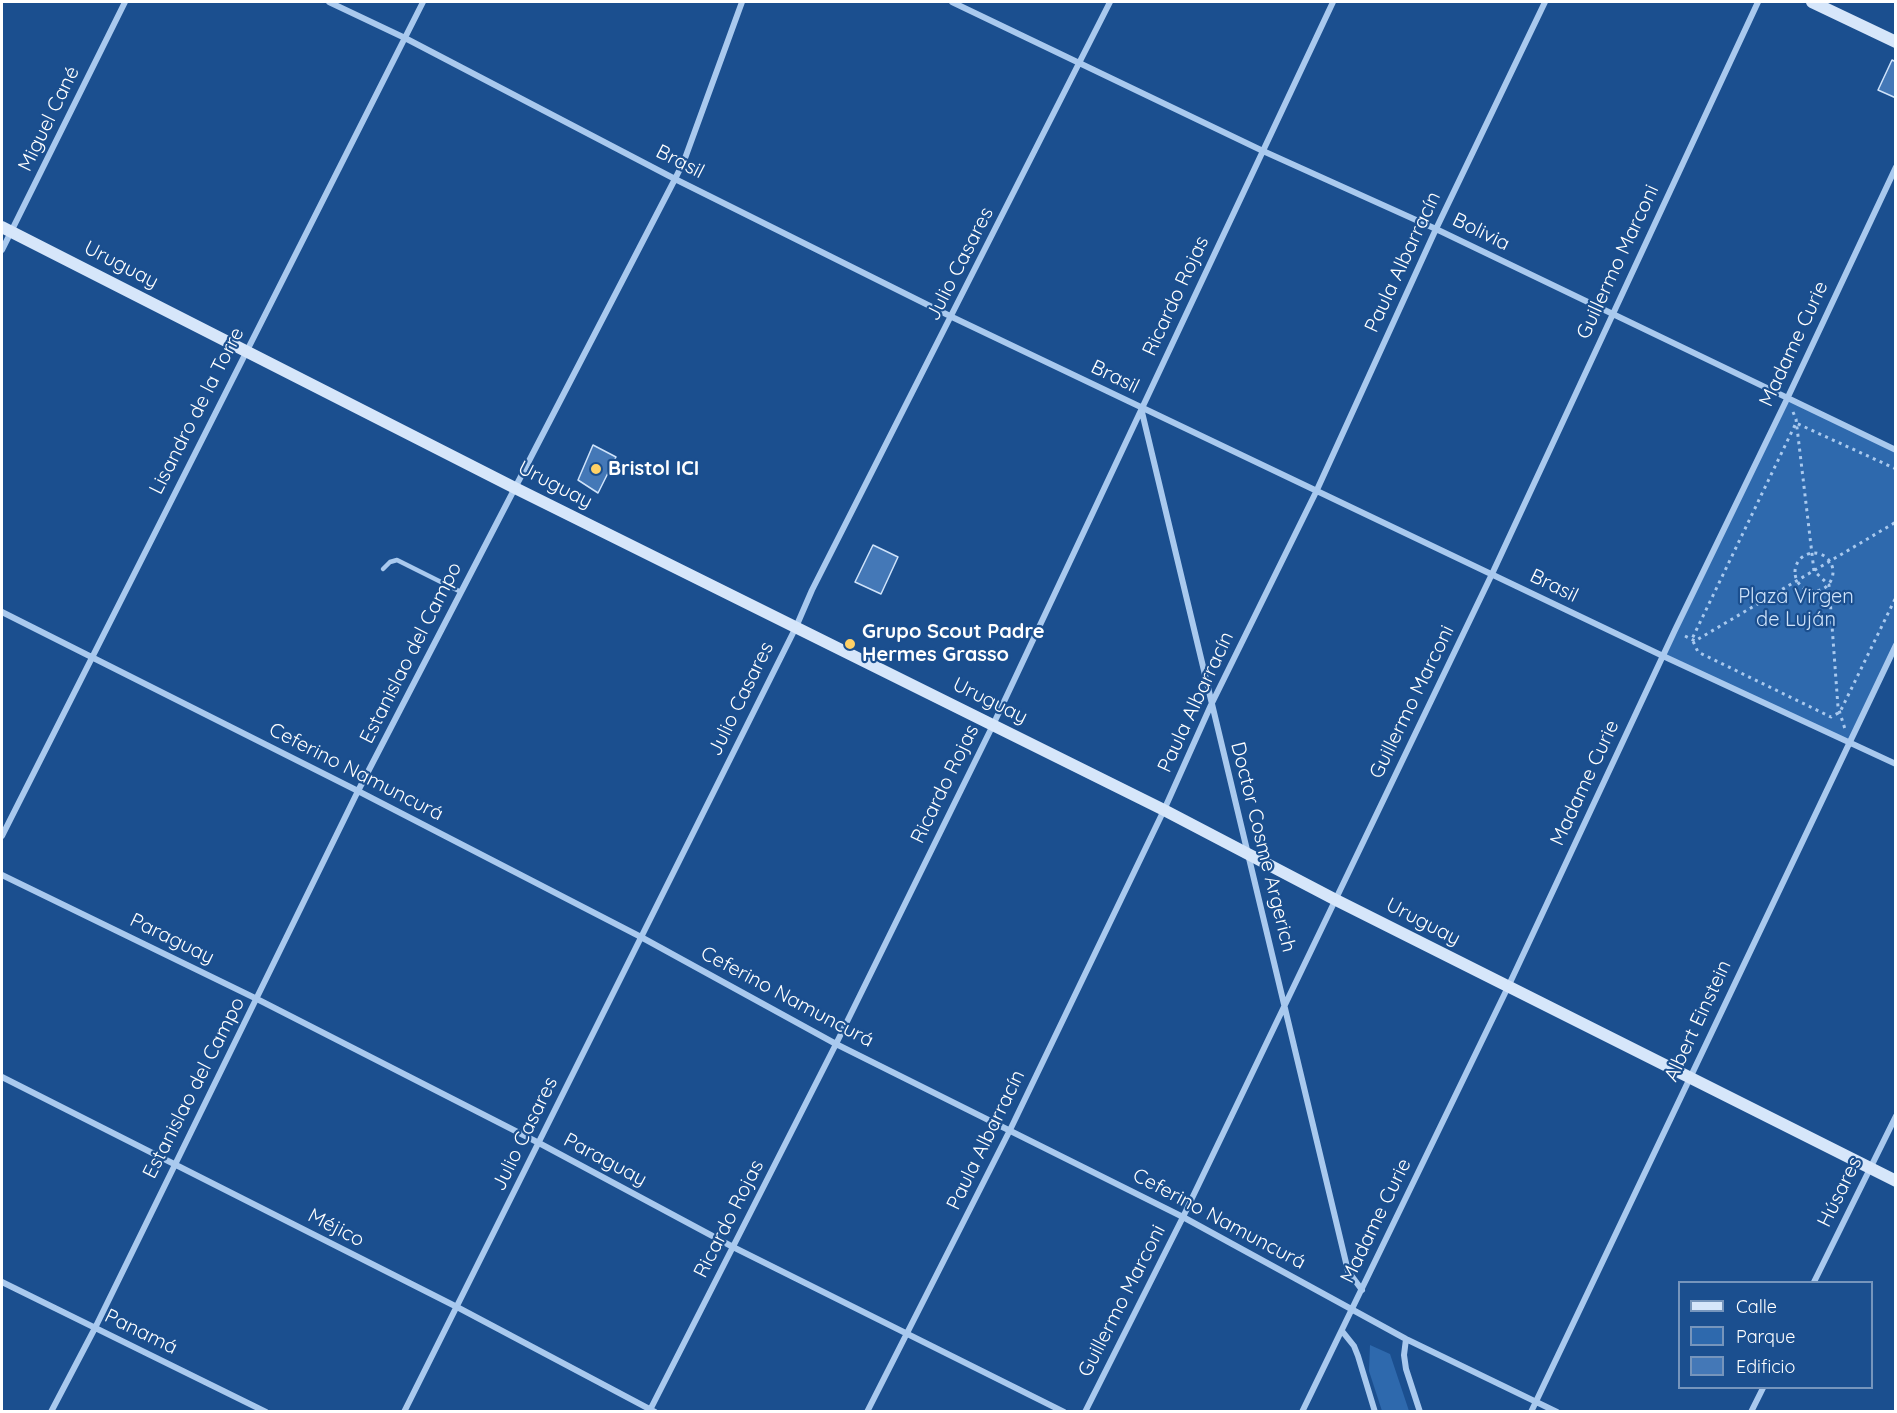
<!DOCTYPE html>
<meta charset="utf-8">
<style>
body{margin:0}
#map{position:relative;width:1897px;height:1413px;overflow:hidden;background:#1b4f8f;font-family:Quicksand,sans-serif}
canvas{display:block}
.frame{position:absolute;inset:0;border:3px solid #fff;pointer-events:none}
.legend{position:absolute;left:1678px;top:1281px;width:195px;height:108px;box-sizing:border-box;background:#1b4f8f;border:2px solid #7695bc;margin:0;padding:8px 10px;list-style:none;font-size:18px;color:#fff}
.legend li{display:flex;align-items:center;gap:12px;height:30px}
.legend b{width:30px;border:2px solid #7695bc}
</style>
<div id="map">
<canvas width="1897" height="1413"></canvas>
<div class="frame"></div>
<ul class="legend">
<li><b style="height:8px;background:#d6e6fa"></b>Calle</li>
<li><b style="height:16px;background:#2e69ad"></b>Parque</li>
<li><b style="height:16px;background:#4478b7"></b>Edificio</li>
</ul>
</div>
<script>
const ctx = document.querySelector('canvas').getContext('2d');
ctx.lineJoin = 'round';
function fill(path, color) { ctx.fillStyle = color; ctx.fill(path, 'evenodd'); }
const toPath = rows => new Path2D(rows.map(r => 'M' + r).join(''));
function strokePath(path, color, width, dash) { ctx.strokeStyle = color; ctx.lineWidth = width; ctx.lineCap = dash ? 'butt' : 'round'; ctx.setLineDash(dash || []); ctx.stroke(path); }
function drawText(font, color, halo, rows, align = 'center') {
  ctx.font = font + ' Quicksand,sans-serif'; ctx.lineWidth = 4.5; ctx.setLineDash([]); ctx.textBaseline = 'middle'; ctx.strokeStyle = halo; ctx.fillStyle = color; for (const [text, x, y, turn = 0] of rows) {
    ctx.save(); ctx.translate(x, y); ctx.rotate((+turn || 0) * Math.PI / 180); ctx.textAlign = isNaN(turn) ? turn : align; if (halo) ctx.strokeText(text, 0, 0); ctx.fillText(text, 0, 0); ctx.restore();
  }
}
const green = toPath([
 [1787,399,1895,450,1895,645,1848,742,1663,656],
 [1370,1345,1390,1354,1409,1411,1382,1411,1369,1371]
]);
const building = toPath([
 [1892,60,1896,62,1896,98,1878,90,1892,60],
 [593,445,616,457,598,493,578,480,593,445],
 [873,545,898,557,881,594,855,582,873,545]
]);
const path = toPath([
 [1793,412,1796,419,1814,571,1829,585,1838,707,1845,729],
 [1896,469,1796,423,1692,639,1698,652,1831,717,1840,712,1896,597],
 '1795 572a19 19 0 1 1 38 0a19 19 0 1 1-38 0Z',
 [1685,636,1695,641,1896,522]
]);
const lane = toPath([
 [383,569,390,562,397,560,461,592]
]);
const street = toPath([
 [329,2,405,38,675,179,952,317,1663,656,1896,764],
 [952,2,1263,151,1436,229,1896,450],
 [2,250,125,2],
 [1141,408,1348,1271,1362,1290],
 [2,612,358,791,641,937,836,1044,1183,1217,1406,1339,1557,1412],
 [2,836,423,2],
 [2,875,257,999,539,1143,733,1247,1064,1412],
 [2,1077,457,1307,655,1412],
 [2,1282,266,1412],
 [1814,1282,1896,1116],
 [1342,1331,1354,1346,1358,1356,1375,1412],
 [1406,1339,1404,1355,1406,1369,1420,1412],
 [51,1412,95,1328,358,791,675,179,684,161,742,2],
 [404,1412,796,627,812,590,1110,2],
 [649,1412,836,1044,993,725,1333,2],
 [867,1412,1010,1130,1164,810,1211,705,1316,492,1436,229,1545,2],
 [1085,1412,1183,1217,1492,574,1758,2],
 [1302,1412,1508,987,1675,630,1787,399,1896,167],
 [1531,1412,1896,645],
 [1751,1412,1763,1388]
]);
const secondary = toPath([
 [1812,2,1896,42],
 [2,227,515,488,1164,810,1336,900,1896,1181]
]);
const markers = [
 [596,469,6,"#ffd166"],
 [850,644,6,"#ffd166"]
];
const streetNames = [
 ["Miguel Cané",49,119,-64],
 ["Brasil",680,162,27],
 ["Bolivia",1481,232,26],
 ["Paula Albarracín",1403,262,-65],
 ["Guillermo Marconi",1618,262,-65],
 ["Julio Casares",960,264,-63],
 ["Uruguay",121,265,27],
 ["Ricardo Rojas",1176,296,-65],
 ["Madame Curie",1794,344,-65],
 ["Brasil",1115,377,26],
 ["Lisandro de la Torre",197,411,-63],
 ["Uruguay",555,485,27],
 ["Brasil",1554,586,26],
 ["Estanislao del Campo",411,653,-63],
 ["Julio Casares",741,699,-64],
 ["Uruguay",990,701,26],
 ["Paula Albarracín",1196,702,-65],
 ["Guillermo Marconi",1412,702,-64],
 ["Ceferino Namuncurá",356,772,27],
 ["Madame Curie",1585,783,-65],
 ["Ricardo Rojas",945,784,-64],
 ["Doctor Cosme Argerich",1263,847,76],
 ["Uruguay",1423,922,27],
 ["Paraguay",172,939,26],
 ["Ceferino Namuncurá",787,997,28],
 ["Albert Einstein",1698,1021,-65],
 ["Estanislao del Campo",194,1088,-63],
 ["Julio Casares",525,1134,-64],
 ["Paula Albarracín",986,1140,-64],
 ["Paraguay",605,1160,28],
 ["Húsares",1840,1192,-64],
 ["Ricardo Rojas",729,1219,-63],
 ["Ceferino Namuncurá",1219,1219,28],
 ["Madame Curie",1376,1221,-64],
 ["Méjico",336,1228,27],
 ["Guillermo Marconi",1122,1301,-63],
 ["Panamá",141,1332,26]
];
const poiNames = [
 ["Bristol ICI",608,469],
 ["Grupo Scout Padre",862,632],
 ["Hermes Grasso",862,655]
];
const parkNames = [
 ["Plaza Virgen",1796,597],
 ["de Luján",1796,620]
];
fill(green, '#2e69ad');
fill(building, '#4478b7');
strokePath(building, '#cfe3fa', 1.5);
strokePath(path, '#a9c9ee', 3, [3, 4.5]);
strokePath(lane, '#a9c9ee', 4.5);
strokePath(street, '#a9c9ee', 6);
strokePath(secondary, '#d6e6fa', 12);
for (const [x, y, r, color] of markers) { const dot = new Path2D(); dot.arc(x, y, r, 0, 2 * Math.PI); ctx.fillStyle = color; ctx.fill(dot); strokePath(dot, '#1b4f8f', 2); }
drawText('20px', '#fff', '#1b4f8f', streetNames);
drawText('bold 20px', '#fff', '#1b4f8f', poiNames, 'left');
drawText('20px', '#cfe3fa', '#1b4f8f', parkNames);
</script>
